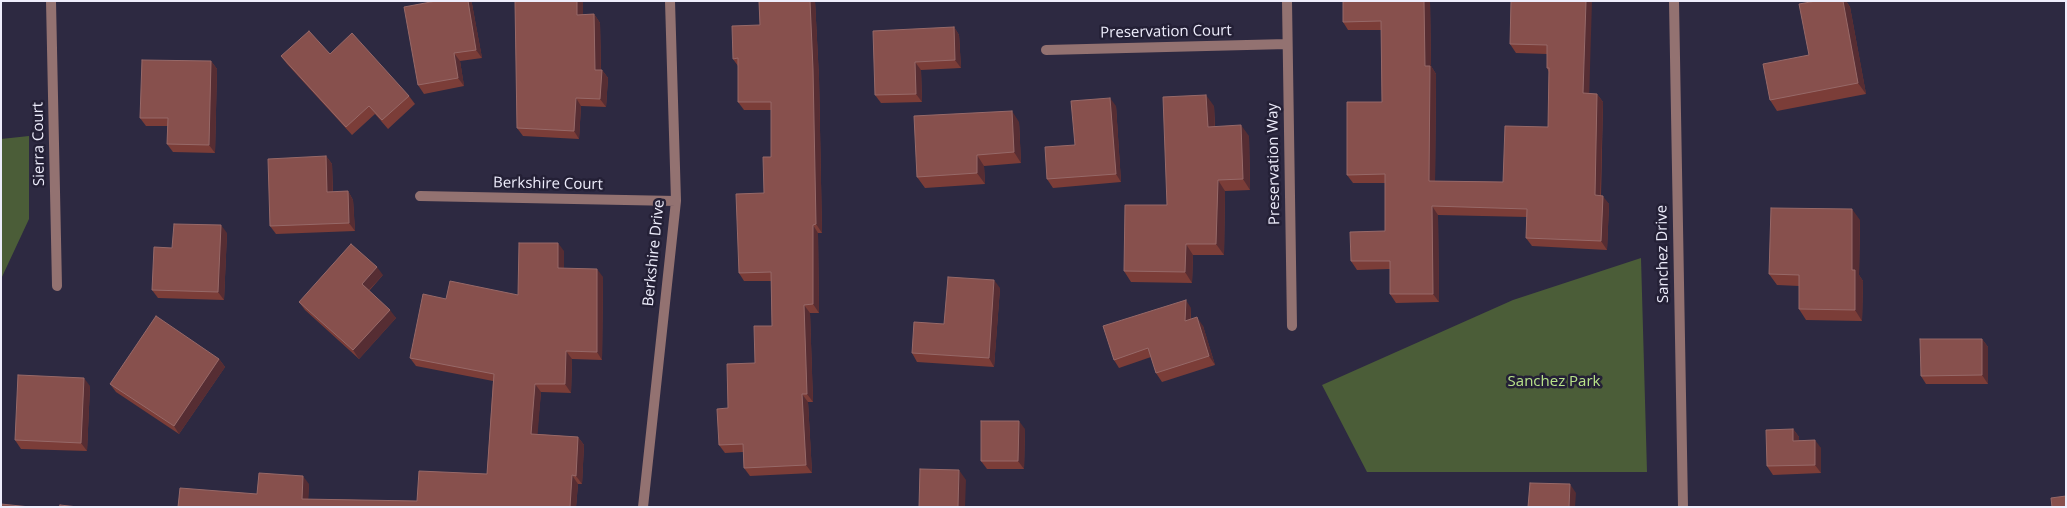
<!DOCTYPE html>
<style>
body{margin:0}
#map{position:relative;width:2067px;height:508px;overflow:hidden;background:#2d2941;font-family:"Open Sans",sans-serif}
canvas{display:block}
.frame{position:absolute;inset:0;border:2px solid #eeedfc;pointer-events:none}
</style>
<div id="map">
<canvas width="2067" height="508"></canvas>
<div class="frame"></div>
</div>
<script>
const ctx = document.querySelector('canvas').getContext('2d');
ctx.lineJoin = 'round';
function fill(path, color) { ctx.fillStyle = color; ctx.fill(path, 'evenodd'); }
const toPath = rows => new Path2D(rows.map(r => 'M' + r).join(''));
function strokePath(path, color, width, dash) { ctx.strokeStyle = color; ctx.lineWidth = width; ctx.lineCap = dash ? 'butt' : 'round'; ctx.setLineDash(dash || []); ctx.stroke(path); }
function drawText(font, color, halo, rows, align = 'center') {
  ctx.font = font + ' "Open Sans",sans-serif'; ctx.lineWidth = 5; ctx.setLineDash([]); ctx.textBaseline = 'middle'; ctx.strokeStyle = halo; ctx.fillStyle = color; for (const [text, x, y, turn = 0] of rows) {
    ctx.save(); ctx.translate(x, y); ctx.rotate((+turn || 0) * Math.PI / 180); ctx.textAlign = isNaN(turn) ? turn : align; if (halo) ctx.strokeText(text, 0, 0); ctx.fillText(text, 0, 0); ctx.restore();
  }
}
const green = toPath([
 [29,136,29,219,1,279,1,139],
 [1641,258,1647,472,1367,472,1322,385,1513,300]
]);
const minor = toPath([
 [51,1,57,286],
 [1287,1,1292,326],
 [1674,1,1683,507],
 [1046,50,1287,44],
 [420,196,676,201],
 [643,507,676,201,670,1]
]);
const wall = toPath([
 [436,1,471,1,472,4,482,58,460,61,464,86,424,94,418,85],
 [515,1,583,1,583,15,594,14,600,23,601,70,602,70,608,78,606,107,581,106,579,139,523,136,517,128],
 [759,1,815,1,819,78,822,233,818,233,819,313,810,313,813,402,808,402,812,473,750,476,744,468,743,452,725,453,719,445,728,408,755,363,772,326,771,281,744,281,739,273,764,193,771,157,771,110,744,110,738,102,738,66,733,59,760,25],
 [1430,1,1431,66,1436,74,1435,181,1503,182,1548,127,1549,72,1547,68,1547,54,1516,53,1510,44,1511,1,1589,94,1597,94,1603,102,1601,196,1609,204,1607,250,1532,246,1526,238,1527,217,1438,215,1439,302,1396,303,1390,294,1390,269,1357,270,1351,261,1385,231,1385,183,1353,183,1347,175,1382,102,1381,30,1348,30,1343,22],
 [1816,1,1846,1,1850,7,1866,94,1777,111,1770,100,1809,55],
 [954,27,959,35,961,68,921,70,922,102,881,103,875,95],
 [330,54,409,96,415,104,388,129,375,114,352,135,287,64,281,56],
 [211,61,217,69,215,153,173,152,167,144,168,126,146,126,140,118],
 [1116,106,1121,182,1053,188,1047,179,1075,145],
 [1214,106,1215,127,1249,136,1250,190,1225,191,1224,255,1193,255,1192,283,1131,282,1124,271,1167,205],
 [1019,122,1021,163,984,166,985,184,925,188,917,177],
 [326,156,332,164,333,192,348,191,353,200,355,231,276,234,270,226],
 [1860,220,1859,275,1863,281,1862,321,1806,320,1799,309,1799,286,1777,285,1769,274],
 [227,233,224,300,158,298,152,290,172,248],
 [564,251,564,269,603,277,602,360,572,359,571,393,541,392,537,434,578,437,584,445,582,484,578,484,576,507,178,507,257,494,309,484,308,499,417,501,487,474,493,381,416,366,410,358,446,299,518,295],
 [383,275,369,291,396,318,359,359,305,310,299,302],
 [1000,288,994,367,917,362,912,353],
 [1191,308,1191,319,1203,326,1215,365,1162,382,1156,373,1151,357,1119,368,1114,360],
 [1982,339,1988,347,1988,384,1926,384,1921,376],
 [219,359,225,367,179,434,116,392,110,384],
 [90,386,87,451,21,449,15,440],
 [1025,429,1024,469,987,469,981,461],
 [1793,429,1799,437,1799,440,1821,448,1821,473,1773,475,1767,466]
]);
const shadedWall = toPath([
 [468,1,471,1,472,4,482,58,476,50],
 [577,1,583,1,583,23,577,15],
 [810,1,815,1,819,78,822,233,816,224],
 [1424,1,1430,1,1431,66,1436,74,1435,189,1429,181,1425,66],
 [1586,1,1592,1,1589,102,1583,93],
 [1843,1,1846,1,1850,7,1866,94,1858,83],
 [594,14,600,23,601,78,595,70],
 [954,27,959,35,961,68,955,60],
 [454,53,460,61,464,86,458,78],
 [211,61,217,69,215,153,209,145],
 [915,62,921,70,922,102,916,94],
 [602,70,608,78,606,107,600,99],
 [1597,94,1603,102,1600,204,1595,195],
 [1206,95,1214,106,1215,138,1208,127],
 [576,98,581,106,579,139,574,131],
 [1110,98,1116,106,1121,182,1116,174],
 [1012,111,1019,122,1021,163,1014,152],
 [1241,125,1249,136,1250,190,1243,179],
 [977,155,984,166,985,184,977,173],
 [326,156,332,164,333,201,327,192],
 [1218,180,1225,191,1224,255,1216,244],
 [348,191,353,200,355,231,349,223],
 [1603,196,1609,204,1607,250,1601,241],
 [1432,206,1438,215,1439,302,1433,294],
 [1852,209,1860,220,1859,275,1863,281,1862,321,1855,310,1852,270],
 [221,225,227,233,224,300,218,292],
 [813,225,818,233,819,313,813,304],
 [558,243,564,251,564,277,558,268],
 [1186,244,1193,255,1192,283,1185,272],
 [377,267,383,275,367,292,362,284],
 [597,269,603,277,602,360,597,352],
 [994,280,1000,288,994,367,989,358],
 [1186,300,1191,308,1190,329,1185,321],
 [804,305,810,313,813,402,807,394],
 [390,310,396,318,359,359,353,350],
 [1197,317,1203,326,1215,365,1209,356],
 [1982,339,1988,347,1988,384,1982,375],
 [566,351,572,359,571,393,565,384],
 [219,359,225,367,179,434,174,426],
 [84,378,90,386,87,451,81,443],
 [535,384,541,392,537,442,531,434],
 [802,394,808,402,812,473,806,465],
 [1019,421,1025,429,1024,469,1018,461],
 [1793,429,1799,437,1799,449,1793,441],
 [578,437,584,445,582,484,576,476],
 [1815,440,1821,448,1821,473,1815,465],
 [959,470,966,480,965,507,958,507],
 [572,475,578,484,576,507,570,507],
 [303,476,309,484,308,507,302,499],
 [1570,484,1576,493,1575,507,1569,507]
]);
const building = toPath([
 [436,1,468,1,476,50,454,53,458,78,418,85,404,7,436,1],
 [515,1,577,1,577,15,594,14,595,70,602,70,600,99,576,98,574,131,517,128,515,1],
 [759,1,810,1,813,69,816,224,813,225,813,304,804,305,807,394,802,394,806,465,744,468,743,444,719,445,717,409,728,408,727,364,755,363,754,326,772,326,771,272,739,273,736,194,764,193,763,157,771,157,771,102,738,102,738,58,733,59,732,26,760,25,759,1],
 [1343,1,1424,1,1425,66,1430,66,1429,181,1503,182,1505,126,1548,127,1549,68,1547,68,1547,45,1510,44,1511,1,1586,1,1583,93,1597,94,1595,195,1603,196,1601,241,1526,238,1527,209,1432,206,1433,294,1390,294,1390,261,1351,261,1350,232,1385,231,1385,174,1347,175,1347,102,1382,102,1381,21,1343,22,1343,1],
 [1816,1,1843,1,1858,83,1770,100,1763,64,1809,55,1799,4,1816,1],
 [954,27,955,60,915,62,916,94,875,95,873,31,954,27],
 [309,31,330,54,352,33,409,96,382,120,369,106,346,127,281,56,309,31],
 [142,60,211,61,209,145,167,144,168,118,140,118,142,60],
 [1206,95,1208,127,1241,125,1243,179,1218,180,1216,244,1186,244,1185,272,1124,271,1125,205,1167,205,1163,97,1206,95],
 [1110,98,1116,174,1047,179,1045,147,1075,145,1071,101,1110,98],
 [1012,111,1014,152,977,155,977,173,917,177,914,116,1012,111],
 [326,156,327,192,348,191,349,223,270,226,268,159,326,156],
 [1771,208,1852,209,1852,270,1855,270,1855,310,1799,309,1799,275,1769,274,1771,208],
 [174,224,221,225,218,292,152,290,154,247,172,248,174,224],
 [519,243,558,243,558,268,597,269,597,352,566,351,565,384,535,384,531,434,578,437,576,476,572,475,570,507,178,507,180,488,257,494,259,473,303,476,302,499,417,501,419,471,487,474,494,374,410,358,423,294,446,299,450,281,518,295,519,243],
 [351,244,377,267,362,284,390,310,353,350,299,302,351,244],
 [948,277,994,280,989,358,912,353,914,322,944,324,948,277],
 [1186,300,1185,321,1197,317,1209,356,1156,373,1148,348,1114,360,1103,326,1186,300],
 [156,316,219,359,174,426,110,384,156,316],
 [1920,339,1982,339,1982,375,1921,376,1920,339],
 [18,375,84,378,81,443,15,440,18,375],
 [981,421,1019,421,1018,461,981,461,981,421],
 [1793,429,1793,441,1815,440,1815,465,1767,466,1766,430,1793,429],
 [920,469,959,470,958,507,919,507,920,469],
 [1530,483,1570,484,1569,507,1528,507,1530,483],
 [2066,496,2066,507,2052,507,2051,498,2066,496],
 [1,504,30,507,1,507,1,504],
 [60,505,78,507,59,507,60,505]
]);
const streetNames = [
 ["Preservation Court",1166,32,-1],
 ["Sierra Court",39,144,-91],
 ["Preservation Way",1274,164,-91],
 ["Berkshire Court",548,184,1],
 ["Berkshire Drive",654,253,-84],
 ["Sanchez Drive",1663,254,-91]
];
const parkNames = [
 ["Sanchez Park",1554,382]
];
fill(green, '#4b5d38');
strokePath(minor, '#937271', 10);
fill(wall, '#7b3d38');
fill(shadedWall, '#562d33');
fill(building, '#87504d');
strokePath(building, '#976968', 1);
drawText('15px', '#eeedfc', '#242036', streetNames);
drawText('15px', '#b8e289', '#242036', parkNames);
</script>
